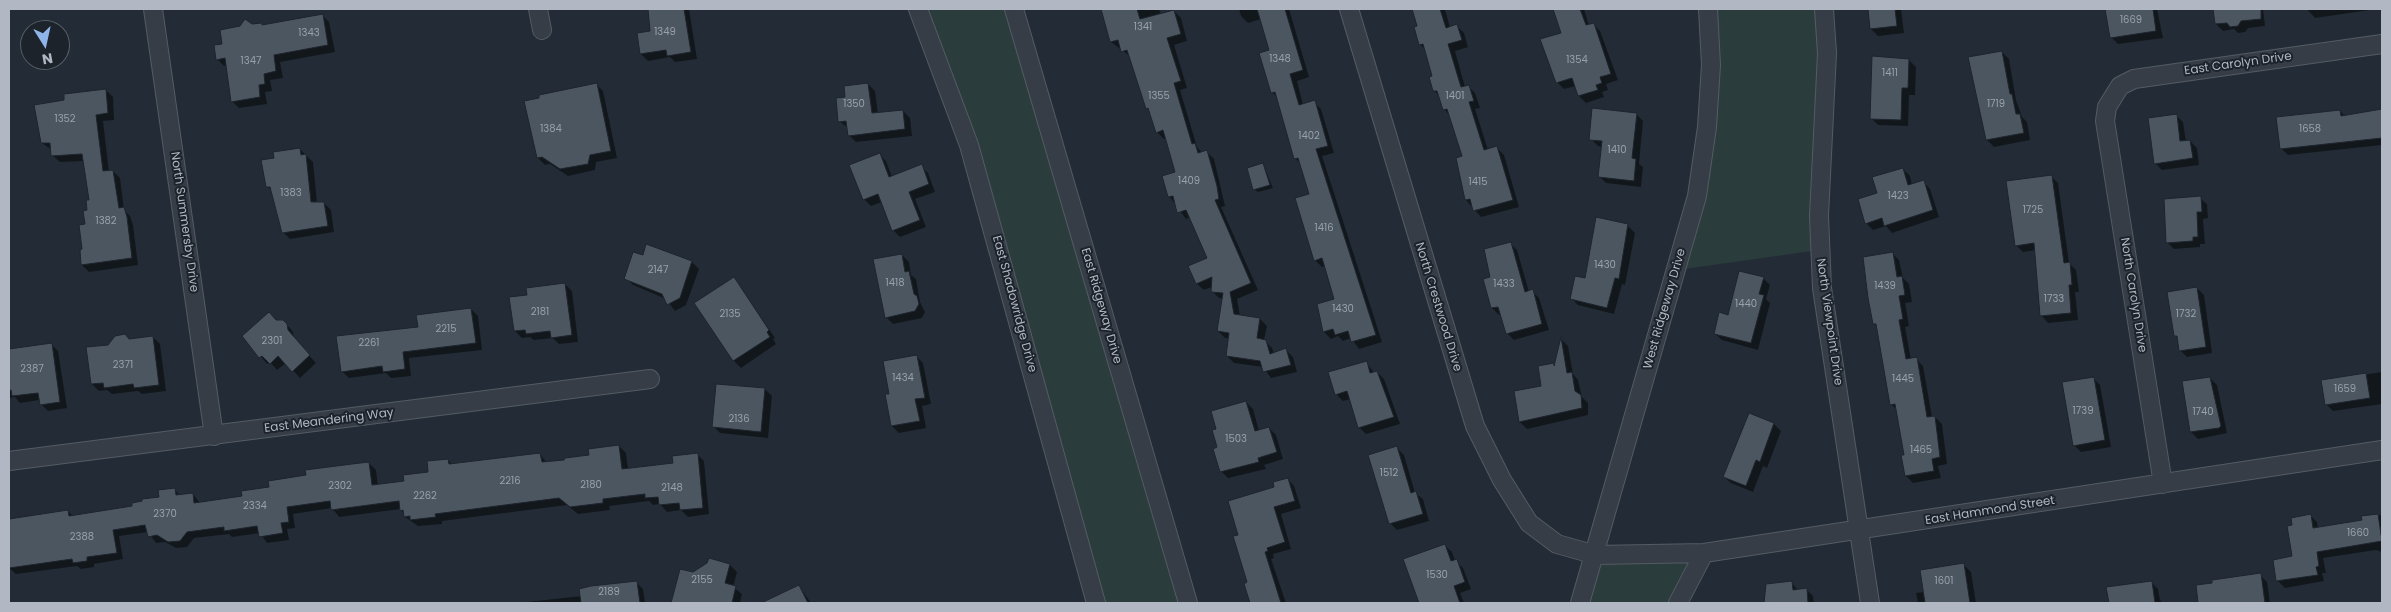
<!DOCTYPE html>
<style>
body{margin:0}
#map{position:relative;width:2391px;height:612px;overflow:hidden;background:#232c36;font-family:Poppins,sans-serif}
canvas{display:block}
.frame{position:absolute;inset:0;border:10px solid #b1b8c3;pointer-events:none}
.north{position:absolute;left:20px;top:20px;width:50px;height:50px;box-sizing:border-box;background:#1c232b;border:1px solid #585f68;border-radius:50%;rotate:170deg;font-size:14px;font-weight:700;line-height:20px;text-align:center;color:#b1b8c3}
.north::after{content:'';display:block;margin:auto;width:18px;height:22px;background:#8fb4ea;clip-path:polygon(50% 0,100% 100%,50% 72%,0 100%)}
</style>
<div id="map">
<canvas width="2391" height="612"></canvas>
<div class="frame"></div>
<div class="north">N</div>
</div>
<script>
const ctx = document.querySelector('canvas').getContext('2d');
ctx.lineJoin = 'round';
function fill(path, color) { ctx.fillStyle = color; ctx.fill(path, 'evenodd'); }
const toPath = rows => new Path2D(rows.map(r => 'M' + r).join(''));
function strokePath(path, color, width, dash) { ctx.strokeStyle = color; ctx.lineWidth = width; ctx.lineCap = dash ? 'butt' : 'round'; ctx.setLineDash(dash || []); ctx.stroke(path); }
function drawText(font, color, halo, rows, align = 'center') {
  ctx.font = font + ' Poppins,sans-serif'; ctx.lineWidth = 4; ctx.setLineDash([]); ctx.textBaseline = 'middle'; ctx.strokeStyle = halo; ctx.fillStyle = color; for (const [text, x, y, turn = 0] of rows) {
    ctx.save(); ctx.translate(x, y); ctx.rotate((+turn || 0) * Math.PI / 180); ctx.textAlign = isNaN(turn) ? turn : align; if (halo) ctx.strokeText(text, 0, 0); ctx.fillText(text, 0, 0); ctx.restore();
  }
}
const green = toPath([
 [918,9,1014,9,1188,603,1096,603,969,145],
 [1708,9,1824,9,1819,250,1677,270,1697,196],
 [1704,553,1678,603,1580,603,1596,555]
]);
const shadow = toPath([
 [649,9,689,9,697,59,675,62,670,57,648,61,641,54,651,32],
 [1102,9,1159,9,1161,15,1174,11,1181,18,1187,41,1174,45,1187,88,1180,90,1197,147,1202,153,1207,152,1214,159,1225,206,1221,207,1258,290,1237,299,1240,316,1260,319,1267,326,1264,340,1272,348,1274,354,1286,350,1293,357,1297,372,1271,378,1263,367,1234,363,1227,356,1229,338,1225,338,1218,331,1223,299,1219,298,1212,291,1212,287,1204,290,1197,284,1209,258,1191,217,1186,219,1169,196,1176,173,1167,138,1164,139,1157,132,1151,112,1147,108,1131,57,1111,42],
 [1239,9,1289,9,1309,77,1297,81,1303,105,1314,102,1321,109,1334,153,1322,156,1382,342,1359,349,1351,338,1343,341,1338,336,1331,339,1324,332,1318,305,1336,300,1326,266,1322,267,1315,260,1310,195,1301,164,1295,158,1278,98,1272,92,1271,51,1261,19,1248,23,1241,16],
 [1413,9,1445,9,1450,28,1457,26,1464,33,1468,47,1455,51,1465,87,1468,86,1475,93,1480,108,1475,109,1488,150,1497,148,1504,155,1519,207,1481,217,1466,200,1457,159,1464,157,1451,117,1444,109,1440,96,1434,91,1433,76,1426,51,1420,44],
 [1554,9,1584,9,1589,26,1593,24,1600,31,1618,80,1606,84,1608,90,1602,92,1604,97,1586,103,1579,96,1576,86,1564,89,1557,82,1563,34],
 [1869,9,1901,9,1904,33,1878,36,1871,29],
 [2116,9,2157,9,2163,38,2118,44,2111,37,2107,10],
 [2214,9,2263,9,2265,26,2248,28,2245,32,2238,33,2234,29,2223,31,2216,24],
 [2307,9,2370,9,2370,10,2315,18],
 [322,15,329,22,335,52,280,62,283,78,270,80,272,91,265,92,267,104,239,108,232,101,227,66,224,66,217,59,224,45,252,26,263,26],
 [2002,52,2009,59,2016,100,2022,117,2027,122,2030,140,1994,147,1987,140,1969,58],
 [1909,60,1916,67,1915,95,1909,95,1908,126,1878,125,1871,118],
 [596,84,603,91,617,158,596,162,595,170,568,176,550,164,545,165,538,158,526,102],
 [868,84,875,91,878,114,903,111,910,118,912,136,856,142,849,135,848,128,839,121,846,98],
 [106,90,113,97,114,120,103,121,109,172,113,171,120,178,124,210,130,216,133,225,138,265,89,272,82,265,90,201,84,161,60,162,52,155,52,150,42,143,66,101],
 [2382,110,2382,145,2288,155,2281,148,2340,111,2345,116],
 [1636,114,1643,121,1639,164,1643,167,1641,187,1606,183,1599,176,1602,147,1598,146,1591,139],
 [2176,115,2183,122,2186,142,2190,141,2197,148,2199,165,2162,170,2155,163],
 [300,149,313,162,317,203,324,203,331,210,334,232,290,239,283,232,273,192,268,187],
 [879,154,886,161,892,177,921,166,928,173,935,192,915,199,926,227,900,237,893,230,882,202,871,206,864,199],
 [1263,164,1273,188,1258,192,1254,189],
 [1903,169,1910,176,1912,185,1924,182,1930,189,1939,217,1892,233,1886,226,1873,230,1866,223,1879,194],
 [2051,176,2058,183,2069,263,2076,270,2079,292,2075,292,2078,320,2048,323,2042,316,2036,250,2023,252,2016,245],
 [2200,198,2207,204,2208,218,2203,219,2205,244,2200,244,2200,247,2174,249,2167,242],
 [1628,226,1635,233,1625,285,1622,284,1614,314,1578,305,1571,298],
 [1510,243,1517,250,1529,292,1532,291,1539,298,1549,330,1514,340,1507,333,1502,314,1499,315,1492,308,1491,278],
 [1892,253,1899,260,1903,278,1909,284,1912,302,1905,303,1909,326,1905,327,1911,360,1916,359,1923,366,1932,417,1935,417,1942,424,1947,464,1938,466,1941,478,1913,483,1906,476,1906,456,1897,410,1891,404,1878,327,1874,324],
 [902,255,909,262,911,275,916,279,920,302,925,312,922,318,893,324,886,317],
 [643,257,692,262,699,269,686,305,675,311,666,299,633,285,626,278],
 [734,278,775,338,773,339,776,344,741,368,734,361,696,303],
 [1763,278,1770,285,1766,299,1770,303,1758,350,1722,340,1715,334],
 [565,284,572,291,578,342,559,344,553,338,534,340,530,337,522,338,515,331,528,296],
 [2197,288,2204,295,2212,353,2187,357,2180,350,2178,338,2175,335],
 [471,309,478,316,482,350,409,358,411,376,391,378,386,373,349,378,342,371,419,328],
 [276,321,282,321,290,328,293,332,294,339,316,363,300,378,286,363,277,370,270,362,267,364,244,336],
 [153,337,160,344,166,391,142,394,138,391,112,394,107,390,99,391,92,384,109,346],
 [1562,340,1568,346,1573,374,1578,380,1582,397,1588,403,1588,415,1527,429,1520,422,1543,387,1553,365,1555,367],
 [51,344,58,351,67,408,48,411,41,404,40,400,20,403,15,397,9,398,9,350],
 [916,356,923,363,931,404,922,406,926,428,899,433,892,426,890,395],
 [1366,362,1374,373,1377,372,1384,379,1400,424,1366,434,1359,427,1351,399,1343,401,1336,394],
 [2382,372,2382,404,2333,411,2326,404,2323,381],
 [2093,378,2100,385,2111,447,2081,452,2074,445],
 [2210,378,2217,385,2227,433,2198,439,2191,432],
 [765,389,772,396,768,438,720,433,713,426],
 [1246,402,1253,409,1259,431,1269,428,1276,435,1283,459,1264,465,1266,469,1228,478,1221,471,1218,448],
 [1749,414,1774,424,1781,431,1767,468,1763,466,1753,492,1731,483,1724,477],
 [619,446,626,453,628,469,675,464,697,454,704,461,709,514,688,517,681,510,667,512,660,504,653,505,649,501,609,506,610,510,578,514,567,505,442,521,442,524,418,526,405,517,401,509,339,517,332,508,293,514,295,528,287,529,289,540,267,543,260,533,232,537,229,534,194,538,187,547,176,548,165,542,156,543,148,532,119,536,123,559,94,564,94,567,81,569,77,566,16,574,9,568,9,520,68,511,73,516,133,507,160,498,174,489,181,496,193,494,200,503,243,497,369,463,376,470,378,486,405,482,430,473,448,460,453,465,540,454,547,463,591,456],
 [1397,448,1404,455,1415,493,1423,499,1429,521,1397,530,1390,523],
 [1288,479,1294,486,1301,508,1281,514,1291,549,1273,554,1274,558,1271,559,1286,603,1251,603,1245,584,1249,583,1239,536,1276,488],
 [2310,515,2317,522,2318,528,2363,521,2363,517,2382,515,2382,552,2376,550,2323,558,2326,573,2322,573,2324,581,2285,588,2278,581,2294,557],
 [1445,546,1452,552,1455,561,1463,568,1471,589,1460,593,1464,603,1421,603,1405,559],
 [730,565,737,572,733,587,742,594,740,603,672,603,681,571,693,573],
 [1964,565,1971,572,1976,603,1918,603,1916,593,1924,592],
 [2260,575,2267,582,2270,603,2199,603,2197,586],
 [636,582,643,589,645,603,517,603,582,596],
 [1791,582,1798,590,1806,589,1813,596,1814,603,1769,603,1767,585],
 [2151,582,2158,589,2160,600,2163,603,2110,603,2108,589],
 [799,586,811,603,764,603]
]);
const building = toPath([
 [648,9,684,9,691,52,667,56,666,50,640,54,637,33,650,31,648,9],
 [1101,9,1137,9,1140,19,1174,10,1181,34,1167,38,1181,81,1174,83,1192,144,1195,143,1198,153,1207,150,1217,186,1219,199,1215,200,1251,283,1230,292,1234,314,1260,318,1257,338,1266,340,1270,354,1286,348,1291,365,1263,372,1260,361,1226,356,1229,333,1217,331,1223,293,1211,292,1212,277,1196,284,1188,266,1207,258,1186,210,1177,213,1173,196,1168,197,1162,176,1175,172,1163,130,1156,133,1148,108,1146,109,1127,50,1121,52,1118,40,1110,42,1101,9],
 [1257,9,1285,9,1303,70,1290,74,1299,105,1315,100,1328,146,1316,149,1376,335,1351,342,1348,331,1335,335,1333,329,1323,332,1317,304,1334,299,1322,258,1314,261,1295,198,1309,194,1298,158,1294,159,1275,92,1271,93,1259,53,1269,50,1257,9],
 [1412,9,1440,9,1446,28,1457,24,1462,40,1448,44,1461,87,1469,85,1474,101,1469,102,1484,150,1497,146,1513,200,1473,211,1470,199,1465,200,1456,158,1462,156,1447,109,1443,110,1437,91,1433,91,1429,77,1432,76,1423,44,1419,45,1414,27,1417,26,1412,9],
 [1553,9,1580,9,1586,25,1594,23,1611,74,1600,77,1602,83,1596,85,1598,90,1578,96,1572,78,1556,83,1540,39,1561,33,1553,9],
 [1868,9,1895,9,1897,26,1870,29,1868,9],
 [2105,9,2153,9,2156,31,2110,38,2105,9],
 [2213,9,2261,9,2261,19,2241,21,2238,26,2230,27,2227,23,2215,24,2213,9],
 [323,14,328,45,274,55,276,71,264,74,265,84,259,85,260,97,231,102,225,58,216,60,214,45,222,44,220,30,240,26,245,19,252,24,262,23,262,25,323,14],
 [2002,51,2010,94,2012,94,2016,114,2020,114,2024,133,1986,140,1968,57,2002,51],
 [1872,56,1909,59,1908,88,1902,88,1901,120,1870,119,1872,56],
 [597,83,611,151,590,155,588,164,560,169,542,157,537,158,524,101,539,98,539,95,597,83],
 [868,83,872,113,903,110,905,129,848,136,846,121,838,122,836,98,845,97,844,86,868,83],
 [106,89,108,113,96,115,103,171,113,170,119,208,124,207,127,217,132,258,81,265,80,250,82,249,79,225,85,224,83,211,87,210,86,200,89,200,82,154,51,156,50,143,41,143,34,105,64,100,64,94,106,89],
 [1592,108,1637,113,1632,158,1636,159,1634,181,1598,177,1602,141,1589,140,1592,108],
 [2382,109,2382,138,2280,149,2276,117,2340,110,2341,116,2382,109],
 [2177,114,2180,141,2190,140,2193,158,2154,164,2148,118,2177,114],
 [300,148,301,155,306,154,311,202,324,202,328,226,282,233,270,187,266,187,261,160,274,158,273,152,300,148],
 [880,153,889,177,922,164,929,184,909,192,920,220,892,231,878,194,863,200,849,165,880,153],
 [1263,163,1270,185,1253,190,1247,168,1263,163],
 [1903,168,1908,185,1924,180,1933,210,1884,226,1882,218,1865,224,1858,199,1877,193,1872,177,1903,168],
 [2052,175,2064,263,2070,262,2072,285,2069,285,2071,313,2040,316,2034,243,2015,246,2006,181,2052,175],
 [2201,196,2202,212,2197,212,2198,237,2193,237,2193,241,2166,243,2164,199,2201,196],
 [1596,217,1628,224,1619,279,1615,278,1607,308,1570,299,1575,276,1585,278,1596,217],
 [1511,242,1525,292,1533,289,1542,324,1506,334,1498,307,1491,308,1483,279,1490,277,1484,249,1511,242],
 [646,244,692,261,680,298,667,305,662,294,624,279,633,252,643,255,646,244],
 [1893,252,1897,277,1902,276,1905,295,1899,296,1903,319,1899,320,1906,359,1917,357,1927,417,1935,416,1940,457,1932,459,1934,471,1905,476,1901,455,1904,455,1895,404,1890,405,1876,324,1873,324,1868,298,1863,257,1893,252],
 [902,254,905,272,909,271,914,294,917,296,919,304,915,311,885,318,873,259,902,254],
 [1739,271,1764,277,1759,294,1764,295,1751,343,1714,334,1719,312,1728,315,1739,271],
 [734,277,769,330,767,332,770,337,733,361,694,303,734,277],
 [565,283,572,335,551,338,550,331,526,334,525,330,514,331,509,297,527,295,526,288,565,283],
 [2197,287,2206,347,2179,351,2177,336,2174,336,2167,292,2197,287],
 [471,308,476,343,403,352,405,369,383,372,382,366,341,372,336,336,418,327,416,315,471,308],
 [269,312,276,320,283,320,287,324,288,330,310,355,292,372,278,356,270,364,262,356,259,358,242,336,269,312],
 [125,334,129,339,153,336,159,385,134,388,133,384,104,388,103,383,91,384,86,347,108,345,115,336,125,334],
 [1561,337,1567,373,1572,372,1575,391,1581,395,1582,408,1519,422,1514,391,1541,386,1538,366,1554,363,1554,366,1561,337],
 [52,343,60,402,40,405,38,393,12,396,11,390,9,390,9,349,52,343],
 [917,355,925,398,915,399,920,421,891,426,885,394,889,394,883,361,917,355],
 [1367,361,1370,373,1377,371,1394,417,1358,428,1347,391,1335,395,1328,372,1367,361],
 [2366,373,2370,398,2325,405,2321,380,2366,373],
 [2094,377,2105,440,2073,446,2062,382,2094,377],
 [2210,377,2221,426,2219,428,2190,432,2182,381,2210,377],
 [716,384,765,388,761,432,712,427,716,384],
 [1246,401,1255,431,1269,427,1277,452,1258,458,1259,462,1220,472,1213,449,1217,447,1212,430,1216,429,1211,411,1246,401],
 [1749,413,1774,423,1760,462,1756,460,1746,486,1723,477,1749,413],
 [619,445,622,469,673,463,672,456,698,453,703,508,680,510,679,503,659,505,658,497,645,498,645,494,603,499,603,503,570,507,559,498,435,514,436,517,410,520,410,516,404,517,403,510,400,511,399,501,331,510,330,501,287,507,289,522,281,523,283,533,259,537,257,526,224,531,224,527,187,532,180,541,168,542,157,535,148,537,145,525,113,530,117,553,87,557,87,561,73,563,72,559,9,568,9,519,68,510,69,516,132,506,132,503,142,501,142,499,159,497,158,490,175,488,176,495,193,493,194,503,242,496,241,491,269,487,268,481,306,475,305,470,352,464,369,462,372,485,404,481,403,475,428,472,427,461,448,459,449,464,540,453,542,462,564,460,565,458,589,455,588,449,619,445],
 [1397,446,1411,493,1416,491,1423,514,1389,524,1368,455,1397,446],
 [1288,478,1295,501,1274,507,1285,542,1267,548,1268,551,1265,552,1281,603,1250,603,1244,584,1247,582,1233,536,1238,535,1228,501,1274,487,1273,482,1288,478],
 [2311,514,2313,528,2362,520,2361,516,2378,514,2382,541,2317,552,2319,566,2316,567,2318,575,2276,581,2273,560,2292,556,2287,526,2292,525,2291,518,2311,514],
 [1445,544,1451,561,1457,559,1465,582,1454,586,1460,603,1419,603,1403,559,1445,544],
 [709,558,730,564,725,583,736,586,732,603,671,603,680,569,693,572,707,563,709,558],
 [1964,563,1970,603,1925,603,1920,570,1964,563],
 [2261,573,2265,603,2198,603,2196,585,2212,583,2212,580,2261,573],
 [637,581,640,603,581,603,579,589,591,586,637,581],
 [1792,581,1793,590,1807,588,1808,603,1764,603,1766,584,1792,581],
 [2152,581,2155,603,2109,603,2106,587,2152,581],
 [799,585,808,603,761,603,799,585]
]);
const street = toPath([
 [153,9,214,436],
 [538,9,542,30],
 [918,9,969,145,1096,603],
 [1014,9,1188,603],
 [1349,9,1475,426,1502,480,1529,523,1557,544,1596,555,1704,553,2382,450],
 [1824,9,1827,53,1819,216,1822,288,1870,603],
 [9,461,650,379],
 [2163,484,2105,121,2107,107,2120,86,2134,79,2382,44],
 [1580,603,1697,196,1707,127,1711,65,1708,9],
 [1678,603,1704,553]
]);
const numberNames = [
 ["1669",2131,20],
 ["1341",1143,27],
 ["1349",665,32],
 ["1343",309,33],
 ["1348",1280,59],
 ["1354",1577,60],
 ["1347",251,61],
 ["1411",1890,73],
 ["1355",1159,96],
 ["1401",1455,96],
 ["1350",854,104],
 ["1719",1996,104],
 ["1352",65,119],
 ["1384",551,129],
 ["1658",2310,129],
 ["1402",1309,136],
 ["1410",1617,150],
 ["1409",1189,181],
 ["1415",1478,182],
 ["1383",291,193],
 ["1423",1898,196],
 ["1725",2033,210],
 ["1382",106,221],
 ["1416",1324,228],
 ["1430",1605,265],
 ["2147",658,270],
 ["1418",895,283],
 ["1433",1504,284],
 ["1439",1885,286],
 ["1733",2054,299],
 ["1440",1746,304],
 ["1430",1343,309],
 ["2181",540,312],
 ["2135",730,314],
 ["1732",2186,314],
 ["2215",446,329],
 ["2301",272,341],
 ["2261",369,343],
 ["2371",123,365],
 ["2387",32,369],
 ["1434",903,378],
 ["1445",1903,379],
 ["1659",2345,389],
 ["1739",2083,411],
 ["1740",2203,412],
 ["2136",739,419],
 ["1503",1236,439],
 ["1465",1921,450],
 ["1512",1389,473],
 ["2216",510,481],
 ["2180",591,485],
 ["2302",340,486],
 ["2148",672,488],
 ["2262",425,496],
 ["2334",255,506],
 ["2370",165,514],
 ["1660",2358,533],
 ["2388",82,537],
 ["1530",1437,575],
 ["2155",702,580],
 ["1601",1944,581],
 ["2189",609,592]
];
const streetNames = [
 ["East Carolyn Drive",2238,64,-8],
 ["North Summersby Drive",184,222,82],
 ["North Carolyn Drive",2133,295,81],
 ["East Shadowridge Drive",1014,304,75],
 ["East Ridgeway Drive",1101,306,74],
 ["North Crestwood Drive",1438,307,73],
 ["West Ridgeway Drive",1665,309,-74],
 ["North Viewpoint Drive",1829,322,82],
 ["East Meandering Way",329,421,-7],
 ["East Hammond Street",1990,511,-9]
];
fill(green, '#2b3c3c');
fill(shadow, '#0007');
fill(building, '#4c5661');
strokePath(building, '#1e242d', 1);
strokePath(street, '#545b64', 20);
strokePath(street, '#373d46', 18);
drawText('10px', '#98a0aa', null, numberNames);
drawText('12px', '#b1b8c3', '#1c232b', streetNames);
</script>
